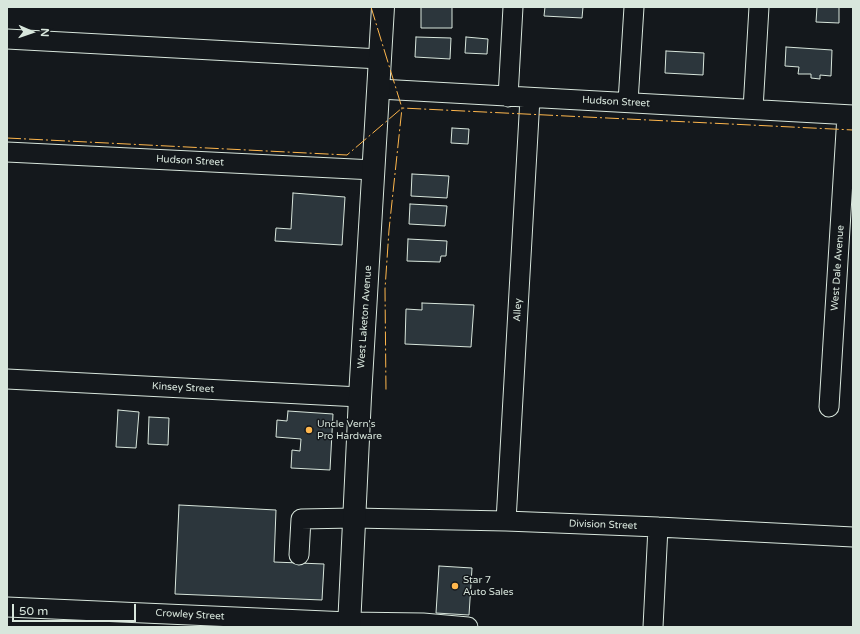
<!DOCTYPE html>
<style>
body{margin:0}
#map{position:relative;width:860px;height:634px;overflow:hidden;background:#14181c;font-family:"Varela Round",sans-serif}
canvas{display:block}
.frame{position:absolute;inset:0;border:8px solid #d8e6dc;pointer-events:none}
.north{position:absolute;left:12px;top:12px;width:40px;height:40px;-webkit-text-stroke:3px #14181c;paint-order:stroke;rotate:92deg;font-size:11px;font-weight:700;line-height:16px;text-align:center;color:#d8e6dc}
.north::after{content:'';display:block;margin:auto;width:14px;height:18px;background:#d8e6dc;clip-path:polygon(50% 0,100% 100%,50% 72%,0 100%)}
.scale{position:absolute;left:12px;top:604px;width:124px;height:18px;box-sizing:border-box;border:2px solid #d8e6dc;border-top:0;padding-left:5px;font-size:12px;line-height:14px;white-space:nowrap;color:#d8e6dc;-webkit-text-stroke:3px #14181c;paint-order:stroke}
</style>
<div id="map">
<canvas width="860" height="634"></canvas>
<div class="frame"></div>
<div class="north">N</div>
<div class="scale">50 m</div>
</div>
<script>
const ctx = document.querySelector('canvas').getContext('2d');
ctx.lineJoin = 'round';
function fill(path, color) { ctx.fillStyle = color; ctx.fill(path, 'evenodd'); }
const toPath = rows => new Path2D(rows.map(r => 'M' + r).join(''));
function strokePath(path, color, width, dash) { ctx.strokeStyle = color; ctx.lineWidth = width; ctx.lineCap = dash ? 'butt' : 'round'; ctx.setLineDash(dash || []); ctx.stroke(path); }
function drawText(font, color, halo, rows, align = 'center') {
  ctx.font = font + ' "Varela Round",sans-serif'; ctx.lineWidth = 3; ctx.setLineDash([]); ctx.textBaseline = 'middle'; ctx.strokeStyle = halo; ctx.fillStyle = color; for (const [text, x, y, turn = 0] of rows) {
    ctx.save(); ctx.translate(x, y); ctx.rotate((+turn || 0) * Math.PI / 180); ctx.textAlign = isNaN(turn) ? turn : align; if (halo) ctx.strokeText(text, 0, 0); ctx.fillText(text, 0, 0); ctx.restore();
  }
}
const building = toPath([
 [421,7,452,7,452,28,421,28,421,7],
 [545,7,583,7,582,18,544,16,545,7],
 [817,7,839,7,839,23,816,22,817,7],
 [416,37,451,38,450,59,415,57,416,37],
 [466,37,488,39,487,54,465,53,466,37],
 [786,47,832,50,831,76,820,75,820,79,811,78,811,74,798,74,799,67,785,66,786,47],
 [666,51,704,53,703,75,665,73,666,51],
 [452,128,469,129,468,144,451,143,452,128],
 [412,174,449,176,447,198,411,196,412,174],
 [293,193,345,197,342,245,275,241,276,228,291,229,293,193],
 [410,204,447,206,445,226,409,224,410,204],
 [408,239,447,241,446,256,441,256,440,262,407,261,408,239],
 [422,303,474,305,471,347,405,344,406,309,422,310,422,303],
 [118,410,139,412,136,448,116,447,118,410],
 [288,411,333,414,330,470,291,468,292,450,300,451,301,439,276,437,277,420,287,421,288,411],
 [149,417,169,418,168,445,148,444,149,417],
 [179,505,276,510,274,562,324,564,322,600,175,594,179,505],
 [439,566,472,568,469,615,436,613,439,566]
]);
const minor = toPath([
 [7,39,380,59],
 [379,89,853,115],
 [508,97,513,7],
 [628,102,634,7],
 [753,109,759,7],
 [7,152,374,170],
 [7,379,360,397],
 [829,407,847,115],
 [506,521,530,98],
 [299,555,301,519,353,518,506,521,658,527,853,537],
 [7,607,349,622,423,623,468,627],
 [653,627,658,527]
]);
const major = toPath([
 [349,627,360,397,383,7]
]);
const power = toPath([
 [371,7,402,108,389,230,385,289,386,392],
 [7,138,347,155,402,108,853,130]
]);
const markers = [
 [309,430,4,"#ffb74d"],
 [455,586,4,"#ffb74d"]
];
const streetNames = [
 ["Hudson Street",616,102,3],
 ["Hudson Street",190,161,3],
 ["West Dale Avenue",838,268,-86],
 ["Alley",518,310,-87],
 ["West Laketon Avenue",365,317,-86],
 ["Kinsey Street",183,388,3],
 ["Division Street",603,525,2],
 ["Crowley Street",190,615,3]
];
const poiNames = [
 ["Uncle Vern's",317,424],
 ["Pro Hardware",317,436],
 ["Star 7",463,580],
 ["Auto Sales",463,592]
];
fill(building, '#2c363c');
strokePath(building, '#d8e6dc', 1);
strokePath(minor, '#d8e6dc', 21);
strokePath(major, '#d8e6dc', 24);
strokePath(minor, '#14181c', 19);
strokePath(major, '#14181c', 22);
strokePath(power, '#ffb74d', 1, [14, 3, 2, 3]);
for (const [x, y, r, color] of markers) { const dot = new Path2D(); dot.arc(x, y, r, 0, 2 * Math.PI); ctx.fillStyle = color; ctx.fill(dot); strokePath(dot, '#14181c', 1.5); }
drawText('10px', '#d8e6dc', '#14181c', streetNames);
drawText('10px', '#d8e6dc', '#14181c', poiNames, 'left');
</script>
